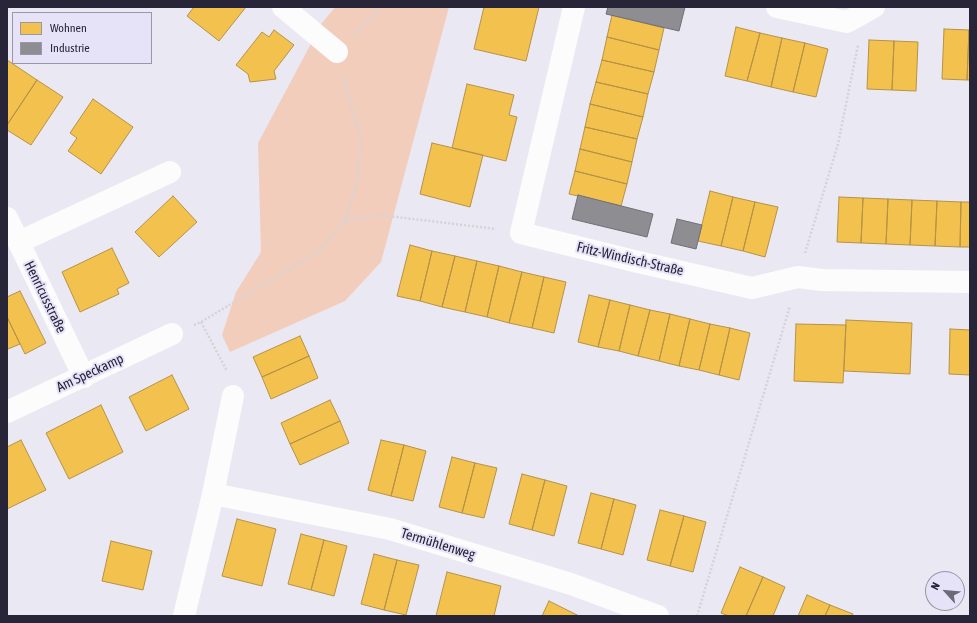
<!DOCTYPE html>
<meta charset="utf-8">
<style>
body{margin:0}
#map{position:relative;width:977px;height:623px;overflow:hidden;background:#eae8f3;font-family:"Asap Condensed",sans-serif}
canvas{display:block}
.frame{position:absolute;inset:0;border:8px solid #282538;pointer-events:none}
.legend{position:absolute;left:12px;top:12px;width:140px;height:52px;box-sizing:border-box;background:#e6e3f8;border:1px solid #9a97ab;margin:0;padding:5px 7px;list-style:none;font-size:12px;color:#282538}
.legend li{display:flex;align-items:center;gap:8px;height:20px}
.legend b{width:20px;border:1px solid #9a97ab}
.north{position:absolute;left:925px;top:571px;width:40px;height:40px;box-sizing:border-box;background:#e6e3f8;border:1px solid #9a97ab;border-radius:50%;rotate:297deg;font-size:11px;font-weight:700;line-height:16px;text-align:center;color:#282538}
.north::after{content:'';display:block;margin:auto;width:14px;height:18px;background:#6c6979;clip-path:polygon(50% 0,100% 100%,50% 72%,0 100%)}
</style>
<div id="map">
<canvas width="977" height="623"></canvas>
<div class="frame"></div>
<ul class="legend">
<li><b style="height:11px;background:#f2c14e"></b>Wohnen</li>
<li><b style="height:11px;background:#8d8d92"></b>Industrie</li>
</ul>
<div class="north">N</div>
</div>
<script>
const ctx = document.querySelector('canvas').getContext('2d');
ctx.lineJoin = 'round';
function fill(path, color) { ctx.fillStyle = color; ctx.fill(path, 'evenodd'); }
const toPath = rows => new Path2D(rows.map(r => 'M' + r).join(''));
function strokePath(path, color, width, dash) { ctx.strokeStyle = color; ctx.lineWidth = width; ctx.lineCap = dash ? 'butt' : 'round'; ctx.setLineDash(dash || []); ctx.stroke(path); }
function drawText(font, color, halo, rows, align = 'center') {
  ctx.font = font + ' "Asap Condensed",sans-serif'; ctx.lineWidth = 4; ctx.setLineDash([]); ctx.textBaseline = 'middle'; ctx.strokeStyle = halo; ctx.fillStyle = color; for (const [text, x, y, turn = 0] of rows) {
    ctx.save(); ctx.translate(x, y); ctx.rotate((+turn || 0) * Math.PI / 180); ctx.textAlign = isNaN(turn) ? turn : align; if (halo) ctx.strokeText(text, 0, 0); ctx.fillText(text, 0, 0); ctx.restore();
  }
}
const green = toPath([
 [335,7,449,7,381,262,345,301,230,352,222,335,236,292,261,252,258,143,322,23]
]);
const homes = toPath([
 [194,7,246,7,219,41,187,16,194,7],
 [484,7,539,7,526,61,474,49,484,7],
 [612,15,664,28,659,50,607,37,612,15],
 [736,27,760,33,747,81,725,76,736,27],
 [944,29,969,30,967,80,942,79,944,29],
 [274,30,294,45,274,71,276,79,250,82,248,74,236,65,262,32,269,37,274,30],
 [969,30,970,30,970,80,967,80,969,30],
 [760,33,782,38,771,87,747,81,760,33],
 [607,37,659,50,654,72,602,60,607,37],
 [782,38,805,43,793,92,771,87,782,38],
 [869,40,894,41,892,90,867,89,869,40],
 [894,41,918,42,916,91,892,90,894,41],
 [805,43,828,49,816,97,793,92,805,43],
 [7,60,37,80,7,125,7,60],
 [602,60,654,72,648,94,596,82,602,60],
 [37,80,63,97,31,145,7,130,7,125,37,80],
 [596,82,648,94,643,117,590,104,596,82],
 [467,84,514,95,509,115,517,117,506,161,452,148,467,84],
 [93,99,133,127,101,174,68,151,77,138,70,133,93,99],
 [590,104,643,117,637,139,585,127,590,104],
 [585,127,637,139,632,162,580,149,585,127],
 [432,143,483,155,470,207,420,194,432,143],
 [580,149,632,162,627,184,575,171,580,149],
 [575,171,627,184,621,206,569,194,575,171],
 [710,191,733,197,721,246,698,241,710,191],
 [173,196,197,222,159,257,135,232,173,196],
 [733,197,755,202,743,251,721,246,733,197],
 [839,197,863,198,861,243,837,242,839,197],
 [863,198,888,199,886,244,861,243,863,198],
 [888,199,912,200,910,245,886,244,888,199],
 [912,200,937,201,935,246,910,245,912,200],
 [937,201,961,202,960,247,935,246,937,201],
 [755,202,778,207,765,257,743,251,755,202],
 [961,202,970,202,970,247,960,247,961,202],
 [410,245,432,251,420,301,397,296,410,245],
 [112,248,129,283,117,289,119,294,80,312,62,272,112,248],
 [432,251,455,256,442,307,420,301,432,251],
 [455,256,477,261,465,312,442,307,455,256],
 [477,261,499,266,487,317,465,312,477,261],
 [499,266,522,272,509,323,487,317,499,266],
 [522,272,544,277,532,328,509,323,522,272],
 [544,277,566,282,554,333,532,328,544,277],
 [20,291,46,343,25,354,7,317,7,297,20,291],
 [589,295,610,300,598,347,578,342,589,295],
 [610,300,630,305,619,351,598,347,610,300],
 [630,305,650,310,638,356,619,351,630,305],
 [650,310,670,314,659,361,638,356,650,310],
 [670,314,690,319,679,366,659,361,670,314],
 [7,317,20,344,8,349,7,346,7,317],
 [690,319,710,324,699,370,679,366,690,319],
 [846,320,912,323,910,374,844,371,846,320],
 [710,324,730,328,719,375,699,370,710,324],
 [796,324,846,325,843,383,794,381,796,324],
 [730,328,750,333,739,380,719,375,730,328],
 [950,329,970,330,970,375,949,374,950,329],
 [300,336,309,356,262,377,253,357,300,336],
 [309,356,318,378,271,399,262,377,309,356],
 [172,375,189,409,146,431,129,397,172,375],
 [330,400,340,421,290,444,281,423,330,400],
 [101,405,123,452,69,479,46,433,101,405],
 [340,421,349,443,300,465,290,444,340,421],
 [21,440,46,490,7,509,7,447,21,440],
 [381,440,404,445,391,496,368,490,381,440],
 [404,445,426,451,413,501,391,496,404,445],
 [452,457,475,463,462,513,439,507,452,457],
 [475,463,497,468,484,518,462,513,475,463],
 [522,474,545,480,532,530,509,524,522,474],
 [545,480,567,486,554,536,532,530,545,480],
 [591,493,614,499,601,549,578,543,591,493],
 [614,499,636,505,623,555,601,549,614,499],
 [660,510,684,516,670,566,647,560,660,510],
 [684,516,706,522,693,572,670,566,684,516],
 [237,519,276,529,262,586,222,576,237,519],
 [301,534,324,540,311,590,288,584,301,534],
 [324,540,347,546,334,596,311,590,324,540],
 [111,541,152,551,143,590,102,581,111,541],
 [374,554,397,560,384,610,361,604,374,554],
 [397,560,419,565,406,615,384,610,397,560],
 [740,567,763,577,746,616,729,616,721,613,740,567],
 [447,572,501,586,494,616,436,616,447,572],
 [763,577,785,587,773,616,746,616,763,577],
 [807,595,830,605,825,616,798,616,807,595],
 [549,601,579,616,542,616,549,601],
 [830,605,853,614,852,616,825,616,830,605]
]);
const industry = toPath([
 [608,7,685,7,679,31,606,14,608,7],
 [578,195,653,214,647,237,572,219,578,195],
 [677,219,702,225,696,249,671,243,677,219]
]);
const path = toPath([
 [354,34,380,7],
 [345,220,380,215,496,229],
 [805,253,838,144,858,45],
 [201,322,227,371],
 [194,325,201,322,319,251,345,220,358,180,361,141,343,75],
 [697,616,790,306]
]);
const minor = toPath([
 [283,7,337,52],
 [574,7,521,233,638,262,752,288,798,277,822,280,970,282],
 [777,7,847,22,874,7],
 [7,218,84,377],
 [19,242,170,172],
 [233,396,213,494,390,529,571,584,658,616],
 [7,412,172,334],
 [184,616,213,494]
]);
const streetNames = [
 ["Fritz-Windisch-Straße",630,259,13],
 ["Henricusstraße",45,297,64],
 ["Am Speckamp",90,373,-25],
 ["Termühlenweg",438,544,17]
];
fill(green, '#f3cdbc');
fill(homes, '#f2c14e');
strokePath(homes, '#b59247', 1);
fill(industry, '#8d8d92');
strokePath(industry, '#6f6e77', 1);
strokePath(path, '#d4d4d7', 2.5, [2, 2]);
strokePath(minor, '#fcfcfd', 22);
drawText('14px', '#282538', '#e6e3f8', streetNames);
</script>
